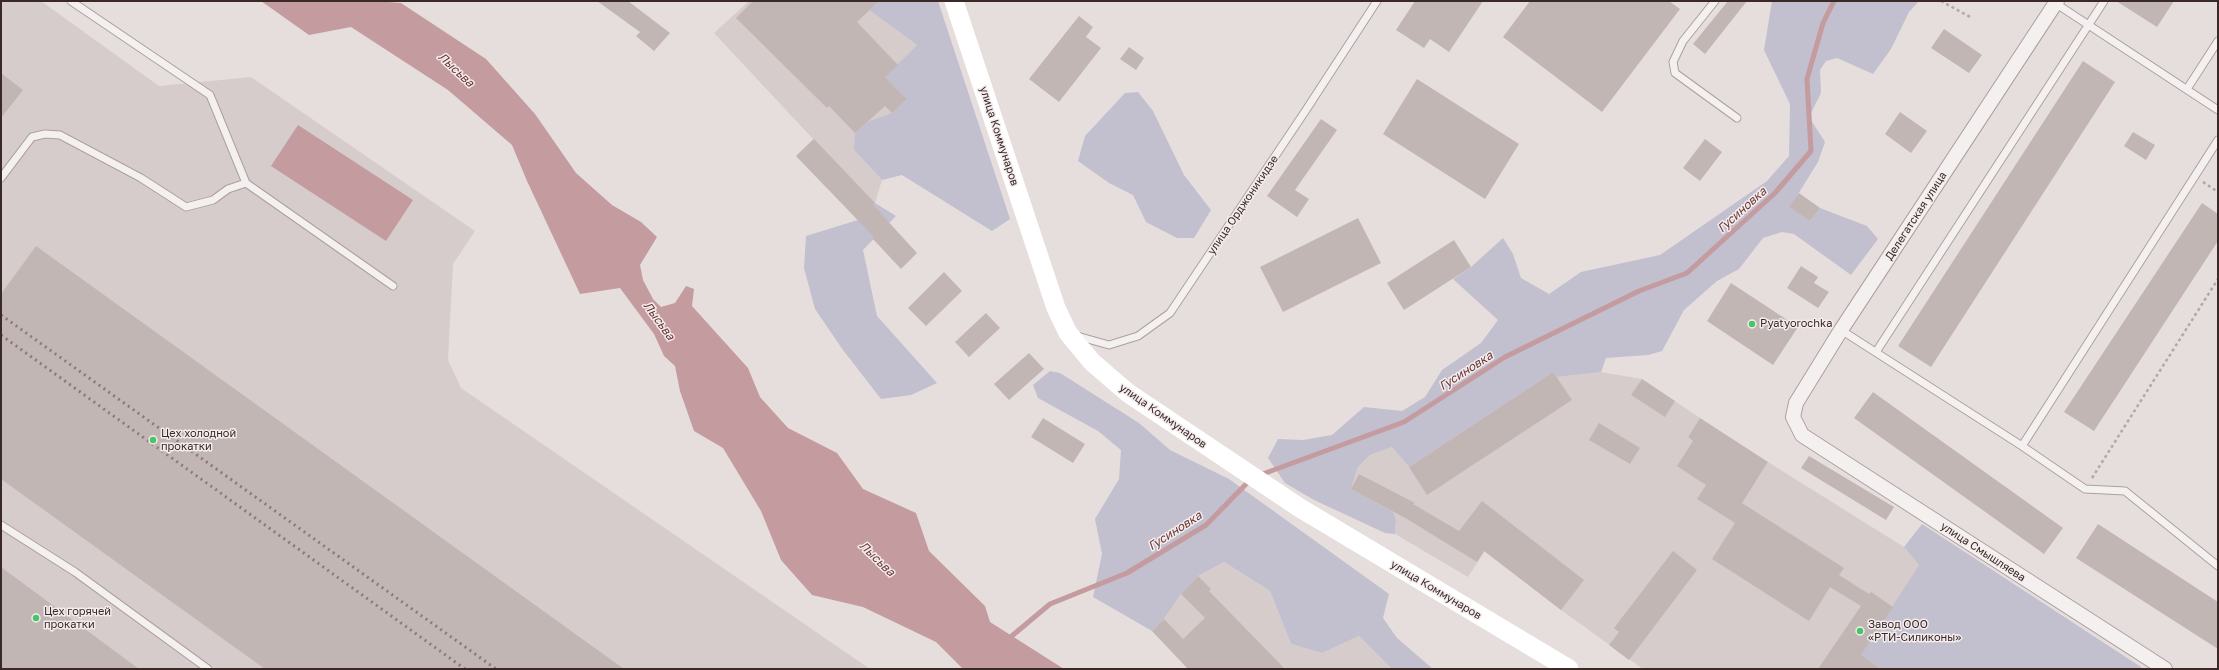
<!DOCTYPE html>
<meta charset="utf-8">
<style>
body{margin:0}
#map{position:relative;width:2219px;height:670px;overflow:hidden;background:#e6dedd;font-family:"Golos Text",sans-serif}
canvas{display:block}
.frame{position:absolute;inset:0;border:2px solid #3b2928;pointer-events:none}
</style>
<div id="map">
<canvas width="2219" height="670"></canvas>
<div class="frame"></div>
</div>
<script>
const ctx = document.querySelector('canvas').getContext('2d');
ctx.lineJoin = 'round';
function fill(path, color) { ctx.fillStyle = color; ctx.fill(path, 'evenodd'); }
const toPath = rows => new Path2D(rows.map(r => 'M' + r).join(''));
function strokePath(path, color, width, dash) { ctx.strokeStyle = color; ctx.lineWidth = width; ctx.lineCap = dash ? 'butt' : 'round'; ctx.setLineDash(dash || []); ctx.stroke(path); }
function drawText(font, color, halo, rows, align = 'center') {
  ctx.font = font + ' "Golos Text",sans-serif'; ctx.lineWidth = 3; ctx.setLineDash([]); ctx.textBaseline = 'middle'; ctx.strokeStyle = halo; ctx.fillStyle = color; for (const [text, x, y, turn = 0] of rows) {
    ctx.save(); ctx.translate(x, y); ctx.rotate((+turn || 0) * Math.PI / 180); ctx.textAlign = isNaN(turn) ? turn : align; if (halo) ctx.strokeText(text, 0, 0); ctx.fillText(text, 0, 0); ctx.restore();
  }
}
const built = toPath([
 [1,1,41,1,159,86,251,77,475,231,453,264,448,360,461,388,870,669,1,669],
 [749,1,879,1,869,10,917,45,886,77,907,99,892,113,869,121,854,150,882,180,875,203,858,220,796,156,813,139,714,33],
 [1553,372,1557,377,1601,372,1642,379,1700,418,1688,437,1756,481,1768,462,1904,547,1919,565,1893,607,1881,669,1643,669,1561,610,1485,551,1468,577,1395,534,1396,520,1351,489,1358,467,1370,455,1392,447,1409,467],
 [1224,562,1270,591,1291,644,1322,653,1359,636,1392,669,1188,669,1152,631,1164,619,1181,594,1198,576]
]);
const green = toPath([
 [879,1,938,1,1010,219,992,231,902,175,882,180,854,150,855,133,869,121,892,113,907,99,885,77,917,45,869,10],
 [1772,1,1919,1,1909,12,1891,49,1873,74,1837,58,1826,61,1820,70,1821,93,1809,117,1825,142,1818,162,1790,207,1810,221,1820,208,1867,226,1878,239,1851,275,1794,234,1782,232,1763,238,1739,269,1717,281,1684,310,1662,351,1648,355,1606,358,1601,372,1557,377,1553,372,1409,467,1392,447,1370,455,1358,467,1351,489,1393,512,1396,520,1395,534,1385,533,1314,500,1285,483,1268,458,1278,439,1303,440,1332,435,1364,407,1402,411,1425,397,1442,370,1481,343,1498,320,1453,279,1471,267,1503,238,1513,254,1521,278,1549,294,1581,272,1660,255,1767,181,1789,156,1790,104,1764,50],
 [1138,92,1153,111,1184,175,1211,210,1194,238,1177,238,1146,222,1133,195,1109,183,1078,161,1085,136,1125,93],
 [875,203,896,216,863,250,877,316,937,383,911,395,881,399,843,350,815,309,804,268,806,236,858,220],
 [1050,371,1060,373,1139,423,1170,450,1229,479,1389,594,1383,618,1397,638,1433,669,1392,669,1359,636,1322,653,1291,644,1270,591,1224,562,1198,576,1181,594,1164,619,1152,631,1093,597,1102,554,1095,519,1119,479,1121,450,1098,431,1038,398,1033,385],
 [1922,524,2141,667,2140,669,1881,669,1861,655,1919,565,1904,547]
]);
const water = toPath([
 [261,1,375,1,401,3,486,59,535,114,576,173,612,205,641,222,657,237,640,265,643,280,653,299,661,307,675,303,686,286,694,289,692,306,748,368,760,397,788,428,837,453,863,489,916,513,929,551,985,606,990,622,1064,669,963,669,936,642,863,607,812,595,781,560,761,511,723,448,694,431,680,391,675,366,664,356,654,334,620,288,580,294,527,181,512,145,448,90,351,27,309,35],
 [298,125,413,200,386,241,271,166]
]);
const stream = toPath([
 [1260,475,1404,422,1505,357,1639,291,1687,273,1775,193,1811,151,1807,79,1823,23,1834,1],
 [1007,640,1050,604,1127,573,1206,525,1251,479]
]);
const building = toPath([
 [597,1,628,1,670,33,654,51,636,36,640,32],
 [753,1,879,1,857,22,898,65,885,77,907,99,892,113,885,106,855,133,829,106,827,108,736,18],
 [1415,1,1483,1,1449,52,1430,39,1424,48,1396,30],
 [1530,1,1669,1,1680,9,1602,112,1503,37],
 [1728,1,1747,1,1705,54,1693,44],
 [2116,1,2174,1,2157,27],
 [1079,16,1093,27,1086,37,1101,48,1059,102,1029,79],
 [1944,29,1982,55,1969,73,1931,48],
 [1129,47,1144,58,1136,70,1120,59],
 [2083,61,2115,82,1931,367,1898,346],
 [1,73,23,90,1,118],
 [1417,79,1519,144,1485,199,1383,134],
 [1900,112,1927,131,1911,153,1885,134],
 [1321,119,1337,130,1295,190,1309,199,1297,217,1267,196],
 [2133,132,2155,145,2146,160,2124,146],
 [814,139,875,203,873,205,917,253,901,269,872,238,874,237,796,156],
 [1705,139,1722,152,1700,181,1683,168],
 [1799,193,1820,208,1810,221,1789,207],
 [2202,203,2218,214,2218,241,2094,431,2064,412],
 [1358,218,1381,263,1283,312,1260,267],
 [1454,240,1471,267,1404,310,1387,283],
 [36,246,624,669,265,669,1,479,1,294],
 [1801,266,1818,277,1814,283,1829,292,1818,308,1787,288],
 [944,272,962,291,926,326,908,308],
 [1731,283,1798,327,1773,365,1707,321],
 [986,313,1000,328,969,357,955,342],
 [1029,353,1044,369,1009,400,994,384],
 [1553,372,1572,400,1427,495,1409,467],
 [1642,379,1675,401,1665,417,1631,395],
 [1873,392,2063,528,2044,554,1854,418],
 [1043,418,1085,444,1073,463,1031,437],
 [1700,418,1768,462,1742,503,1844,568,1839,575,1869,594,1871,592,1893,607,1861,655,1881,669,1818,669,1861,606,1830,587,1809,621,1712,559,1735,523,1697,499,1706,485,1677,466,1693,441,1688,437],
 [1599,423,1640,448,1630,464,1589,440],
 [1809,456,1894,507,1886,520,1801,468],
 [1359,474,1415,503,1413,504,1459,531,1482,501,1584,580,1561,610,1484,551,1477,562,1407,519,1351,489],
 [2098,524,2218,602,2218,649,2076,558],
 [1673,551,1697,570,1629,660,1609,645,1619,632,1614,628],
 [1,567,139,669,1,669],
 [1198,576,1211,589,1209,591,1285,669,1188,669,1152,631,1164,619,1183,639,1205,618,1181,594]
]);
const path = toPath([
 [1941,1,1972,18],
 [2203,182,2218,192],
 [2092,478,2218,279]
]);
const lane = toPath([
 [71,1,210,95,246,183],
 [1715,1,1683,41,1673,62,1675,73,1737,118],
 [2055,3,2218,110],
 [2187,89,2218,41],
 [1,178,32,137,45,134,60,135,141,178,186,207,213,200,228,189,246,183,393,286],
 [1841,330,2022,446,2085,489,2125,491,2218,566],
 [1077,336,1109,345,1138,336,1170,313,1306,110,1377,1],
 [1876,352,2104,1],
 [2022,446,2218,140],
 [1,525,75,572,208,669]
]);
const street = toPath([
 [2057,1,1841,330,1796,403,1793,417,1802,435,2165,669]
]);
const secondary = toPath([
 [954,1,1056,308,1068,333,1092,362,1128,393,1300,508,1569,669]
]);
const rail = toPath([
 [1,315,496,669],
 [1,335,465,669]
]);
const markers = [
 [1752,324,4,"#4bc36a"],
 [153,440,4,"#4bc36a"],
 [36,618,4,"#4bc36a"],
 [1860,631,4,"#4bc36a"]
];
const streetNames = [
 ["улица Коммунаров",999,136,72],
 ["улица Орджоникидзе",1243,205,-56],
 ["Делегатская улица",1916,216,-57],
 ["улица Коммунаров",1163,416,35],
 ["улица Смышляева",1983,552,33],
 ["улица Коммунаров",1436,590,31]
];
const poiNames = [
 ["Pyatyorochka",1760,324],
 ["Цех холодной",161,434],
 ["прокатки",161,447],
 ["Цех горячей",44,612],
 ["прокатки",44,625],
 ["Завод ООО",1868,625],
 ["«РТИ-Силиконы»",1868,638]
];
const waterNames = [
 ["Лысьва",456,70,43],
 ["Гусиновка",1742,210,-42],
 ["Лысьва",659,321,54],
 ["Гусиновка",1466,371,-33],
 ["Гусиновка",1175,531,-33],
 ["Лысьва",877,559,44]
];
fill(built, '#d7cccc');
fill(green, '#c2bfcf');
fill(water, '#c49b9e');
strokePath(stream, '#c49b9e', 5);
fill(building, '#c2b6b5');
strokePath(lane, '#aca09f', 9);
strokePath(street, '#aca09f', 16);
strokePath(path, '#b2a8a8', 2.5, [3, 3]);
strokePath(lane, '#f5f0f0', 7);
strokePath(street, '#f5f0f0', 14);
strokePath(secondary, '#fff', 19);
strokePath(rail, '#8e7978', 3, [2, 4]);
for (const [x, y, r, color] of markers) { const dot = new Path2D(); dot.arc(x, y, r, 0, 2 * Math.PI); ctx.fillStyle = color; ctx.fill(dot); strokePath(dot, '#f4eded', 1.5); }
drawText('11px', '#3b2928', '#f4eded', streetNames);
drawText('11px', '#3b2928', '#f4eded', poiNames, 'left');
drawText('italic 12px', '#6c3637', '#f4eded', waterNames);
</script>
